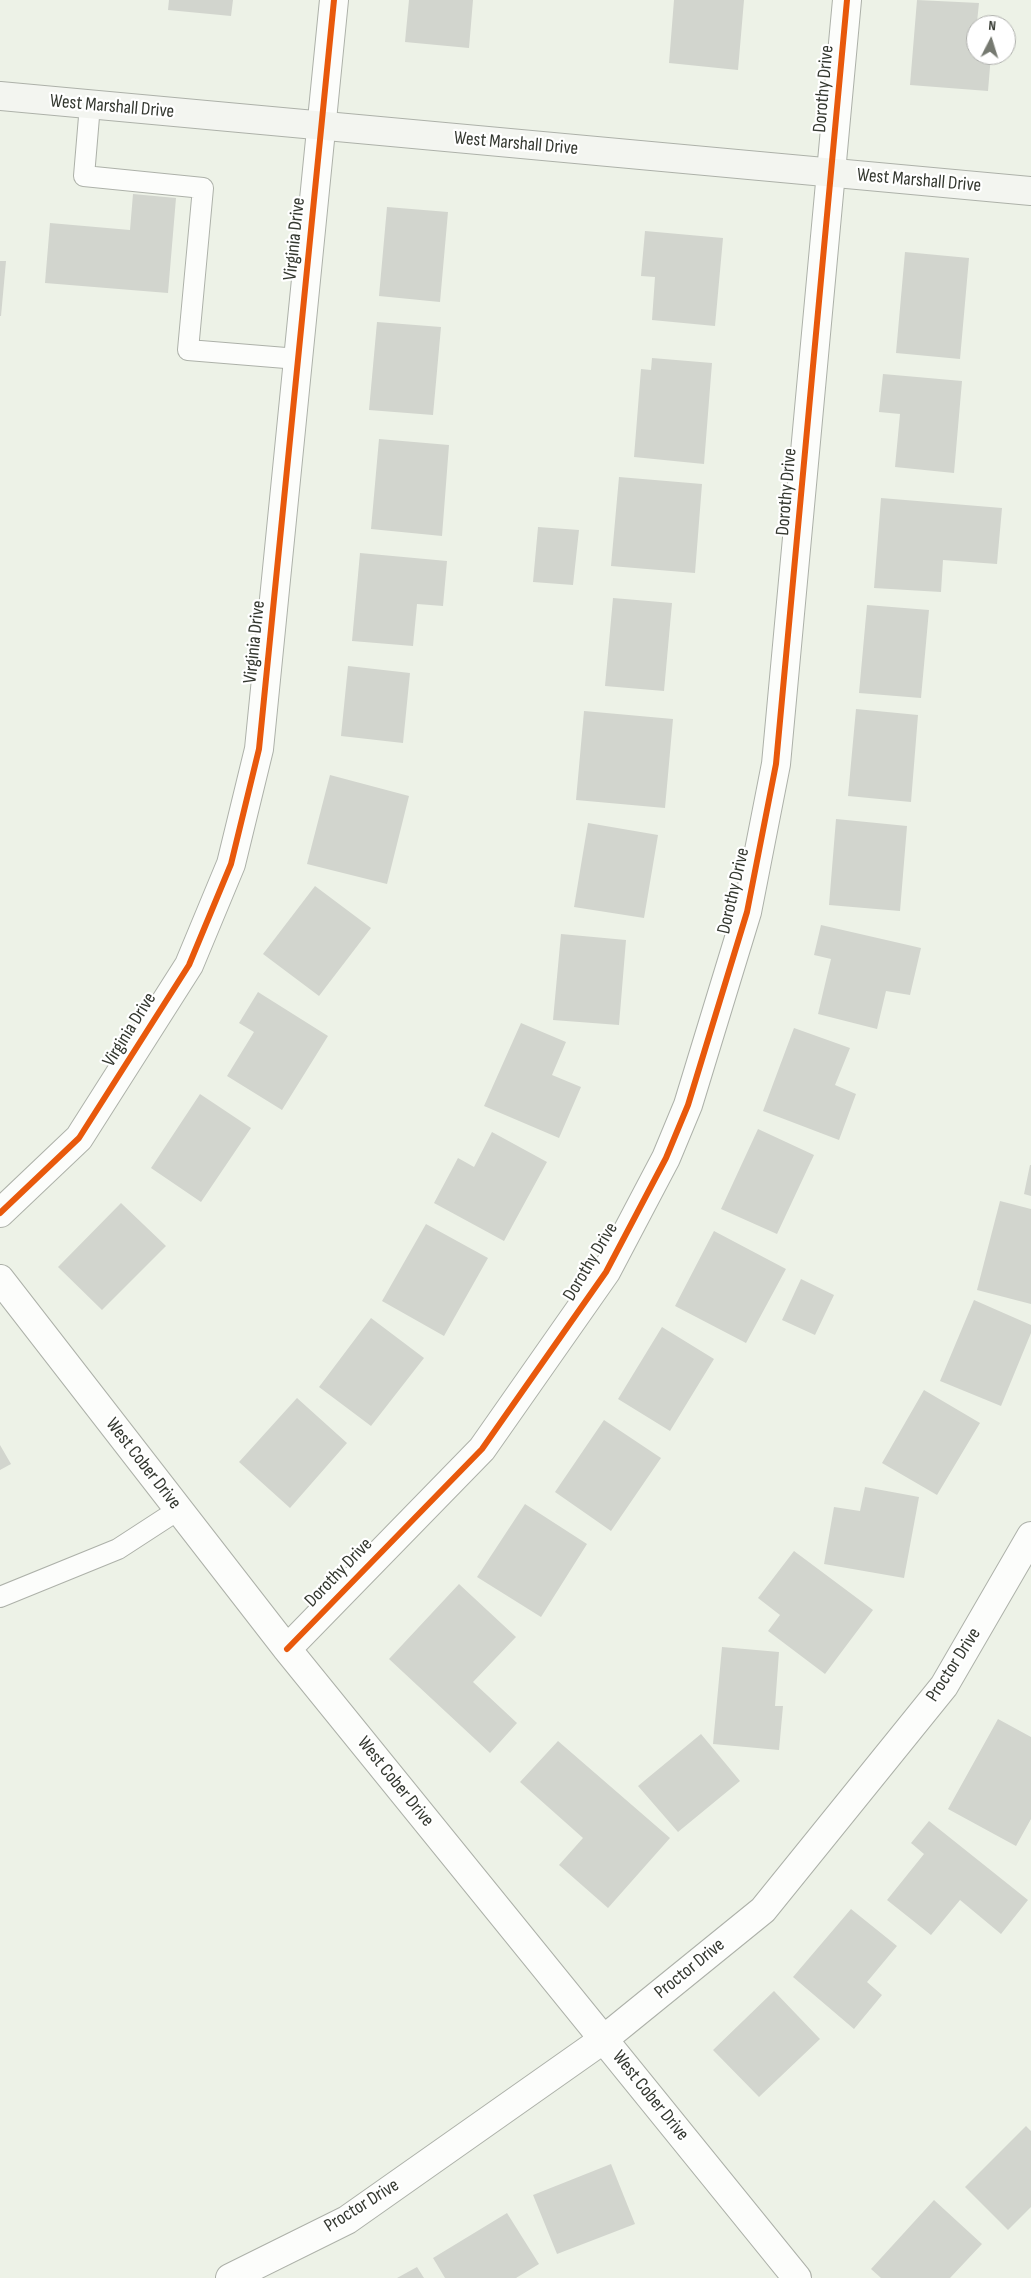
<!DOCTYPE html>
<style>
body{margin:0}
#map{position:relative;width:1031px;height:2278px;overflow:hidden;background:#edf2e7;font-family:"Sofia Sans Condensed",sans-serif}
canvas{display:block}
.north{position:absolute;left:966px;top:15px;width:50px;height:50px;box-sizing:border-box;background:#fff;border:1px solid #aeafac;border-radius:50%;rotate:5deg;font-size:14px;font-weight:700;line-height:20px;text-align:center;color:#343830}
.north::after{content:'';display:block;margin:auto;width:18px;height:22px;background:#757970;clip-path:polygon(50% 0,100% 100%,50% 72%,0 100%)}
</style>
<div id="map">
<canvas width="1031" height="2278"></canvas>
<div class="north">N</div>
</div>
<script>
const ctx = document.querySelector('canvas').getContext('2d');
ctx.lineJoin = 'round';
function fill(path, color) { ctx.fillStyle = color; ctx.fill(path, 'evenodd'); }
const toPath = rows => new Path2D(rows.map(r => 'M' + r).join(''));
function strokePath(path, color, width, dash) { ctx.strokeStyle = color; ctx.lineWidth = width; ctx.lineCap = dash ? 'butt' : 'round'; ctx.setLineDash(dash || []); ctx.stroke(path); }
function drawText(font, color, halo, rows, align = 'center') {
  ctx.font = font + ' "Sofia Sans Condensed",sans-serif'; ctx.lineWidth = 4.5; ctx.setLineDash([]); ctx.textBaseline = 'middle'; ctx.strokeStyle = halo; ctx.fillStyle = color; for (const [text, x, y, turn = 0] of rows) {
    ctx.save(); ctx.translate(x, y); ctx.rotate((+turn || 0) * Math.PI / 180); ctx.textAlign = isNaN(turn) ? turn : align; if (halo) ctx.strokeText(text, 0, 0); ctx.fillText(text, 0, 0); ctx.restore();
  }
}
const building = toPath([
 [169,0,233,0,231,16,168,10],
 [409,0,473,0,469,48,405,42],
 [674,0,744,0,738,70,669,63],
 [917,0,979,3,974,51,976,55,991,55,988,91,910,85],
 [133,194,176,198,168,293,45,283,50,223,130,230],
 [387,207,448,212,440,302,379,296],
 [645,231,723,238,715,326,652,320,655,277,641,276],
 [905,252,969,258,960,359,896,353],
 [0,261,6,261,1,316,0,316],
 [377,322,441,327,433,415,369,410],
 [652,358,712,363,704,464,634,457,641,369,651,370],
 [883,374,962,381,954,473,895,467,900,414,879,412],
 [379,439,449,445,442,536,371,529],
 [619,477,702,484,695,573,611,566],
 [881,498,1002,508,997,564,943,560,941,592,874,588],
 [538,527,579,530,573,585,533,582],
 [360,553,447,561,443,606,417,604,413,646,352,641],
 [613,598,672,603,664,691,605,686],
 [867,605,929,610,921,698,859,693],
 [348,666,410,673,403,743,341,736],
 [856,709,918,715,911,802,848,796],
 [584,711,673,719,665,808,576,800],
 [330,775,409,796,387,884,307,864],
 [836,819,907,826,900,911,829,905],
 [588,823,658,835,644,918,574,907],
 [315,886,371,928,319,996,263,954],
 [821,925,921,948,910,995,886,991,877,1029,818,1014,831,959,814,955],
 [561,934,626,940,619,1025,553,1020],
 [258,992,328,1036,282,1110,227,1076,254,1032,239,1023],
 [521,1023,566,1042,552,1075,581,1087,559,1138,484,1106],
 [794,1028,850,1048,835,1085,856,1094,839,1140,763,1111],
 [200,1094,251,1128,201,1202,151,1168],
 [758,1129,814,1155,777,1234,721,1209],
 [492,1132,547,1162,504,1241,434,1203,458,1158,474,1167],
 [1030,1165,1031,1165,1031,1196,1024,1194],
 [1000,1201,1031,1209,1031,1304,977,1290],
 [121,1203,166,1246,102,1310,58,1267],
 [426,1224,488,1258,444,1336,382,1301],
 [714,1231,786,1269,746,1343,675,1306],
 [801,1279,834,1295,815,1335,782,1320],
 [974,1300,1031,1325,1031,1333,1001,1406,940,1381],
 [371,1318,424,1358,371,1426,319,1387],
 [662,1327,714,1359,670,1431,618,1399],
 [924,1390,980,1423,937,1495,882,1463],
 [297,1398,347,1443,290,1508,239,1462],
 [604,1420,661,1458,611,1531,555,1492],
 [0,1445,11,1464,0,1470],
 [865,1487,919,1497,904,1578,824,1564,834,1507,860,1511],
 [525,1504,587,1544,541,1617,477,1577],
 [794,1551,873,1610,825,1674,768,1631,780,1615,758,1598],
 [459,1584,516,1637,473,1682,517,1723,490,1753,389,1659],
 [722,1647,779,1652,775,1706,783,1706,779,1750,713,1744],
 [998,1719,1031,1737,1031,1819,1016,1846,948,1809],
 [701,1734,740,1781,678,1832,638,1786],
 [558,1741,670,1838,608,1908,559,1865,583,1838,520,1782],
 [929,1821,1028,1900,1001,1934,960,1900,931,1935,887,1900,924,1854,911,1843],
 [851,1909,897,1946,867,1982,882,1995,854,2029,793,1977],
 [774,1991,820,2039,759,2097,713,2050],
 [1026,2126,1031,2131,1031,2207,1008,2230,965,2187],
 [611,2164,635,2224,557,2254,533,2195],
 [934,2200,982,2244,950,2278,881,2278,871,2269],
 [507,2213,539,2264,516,2278,445,2278,433,2258],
 [417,2267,424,2278,397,2278]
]);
const lane = toPath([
 [90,105,84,176,203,188,188,350,298,359],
 [0,1597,118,1549,178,1510]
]);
const street = toPath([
 [0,1213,79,1138,189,965,231,864,259,749,334,0],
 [0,1279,287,1649,797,2278],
 [287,1649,482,1449,606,1272,666,1158,688,1105,747,912,776,764,847,0],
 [230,2278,347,2220,604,2039,763,1910,944,1686,1031,1536]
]);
const secondary = toPath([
 [0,96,1031,191]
]);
const cycleway = toPath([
 [0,1213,79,1138,189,965,231,864,259,749,334,0],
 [287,1649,482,1449,606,1272,666,1158,688,1105,747,912,776,764,847,0]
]);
const streetNames = [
 ["Dorothy Drive",824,89,-85],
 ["West Marshall Drive",112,107,5],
 ["West Marshall Drive",516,144,5],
 ["West Marshall Drive",919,181,5],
 ["Virginia Drive",295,239,-84],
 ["Dorothy Drive",787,492,-85],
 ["Virginia Drive",255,642,-84],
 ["Dorothy Drive",734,891,-77],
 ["Virginia Drive",130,1030,-58],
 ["Dorothy Drive",591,1262,-59],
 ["West Cober Drive",143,1464,52],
 ["Dorothy Drive",339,1573,-46],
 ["Proctor Drive",954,1665,-57],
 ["West Cober Drive",395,1782,51],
 ["Proctor Drive",690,1969,-39],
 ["West Cober Drive",650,2096,51],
 ["Proctor Drive",362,2206,-32]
];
fill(building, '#d2d5ce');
strokePath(lane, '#adb1a9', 22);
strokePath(street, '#adb1a9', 30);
strokePath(secondary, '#adb1a9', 30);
strokePath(lane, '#fcfdfb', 20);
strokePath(street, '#fcfdfb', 28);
strokePath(secondary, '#f3f5f0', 28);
strokePath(cycleway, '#e8590c', 6);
drawText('19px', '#343830', '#fff', streetNames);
</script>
